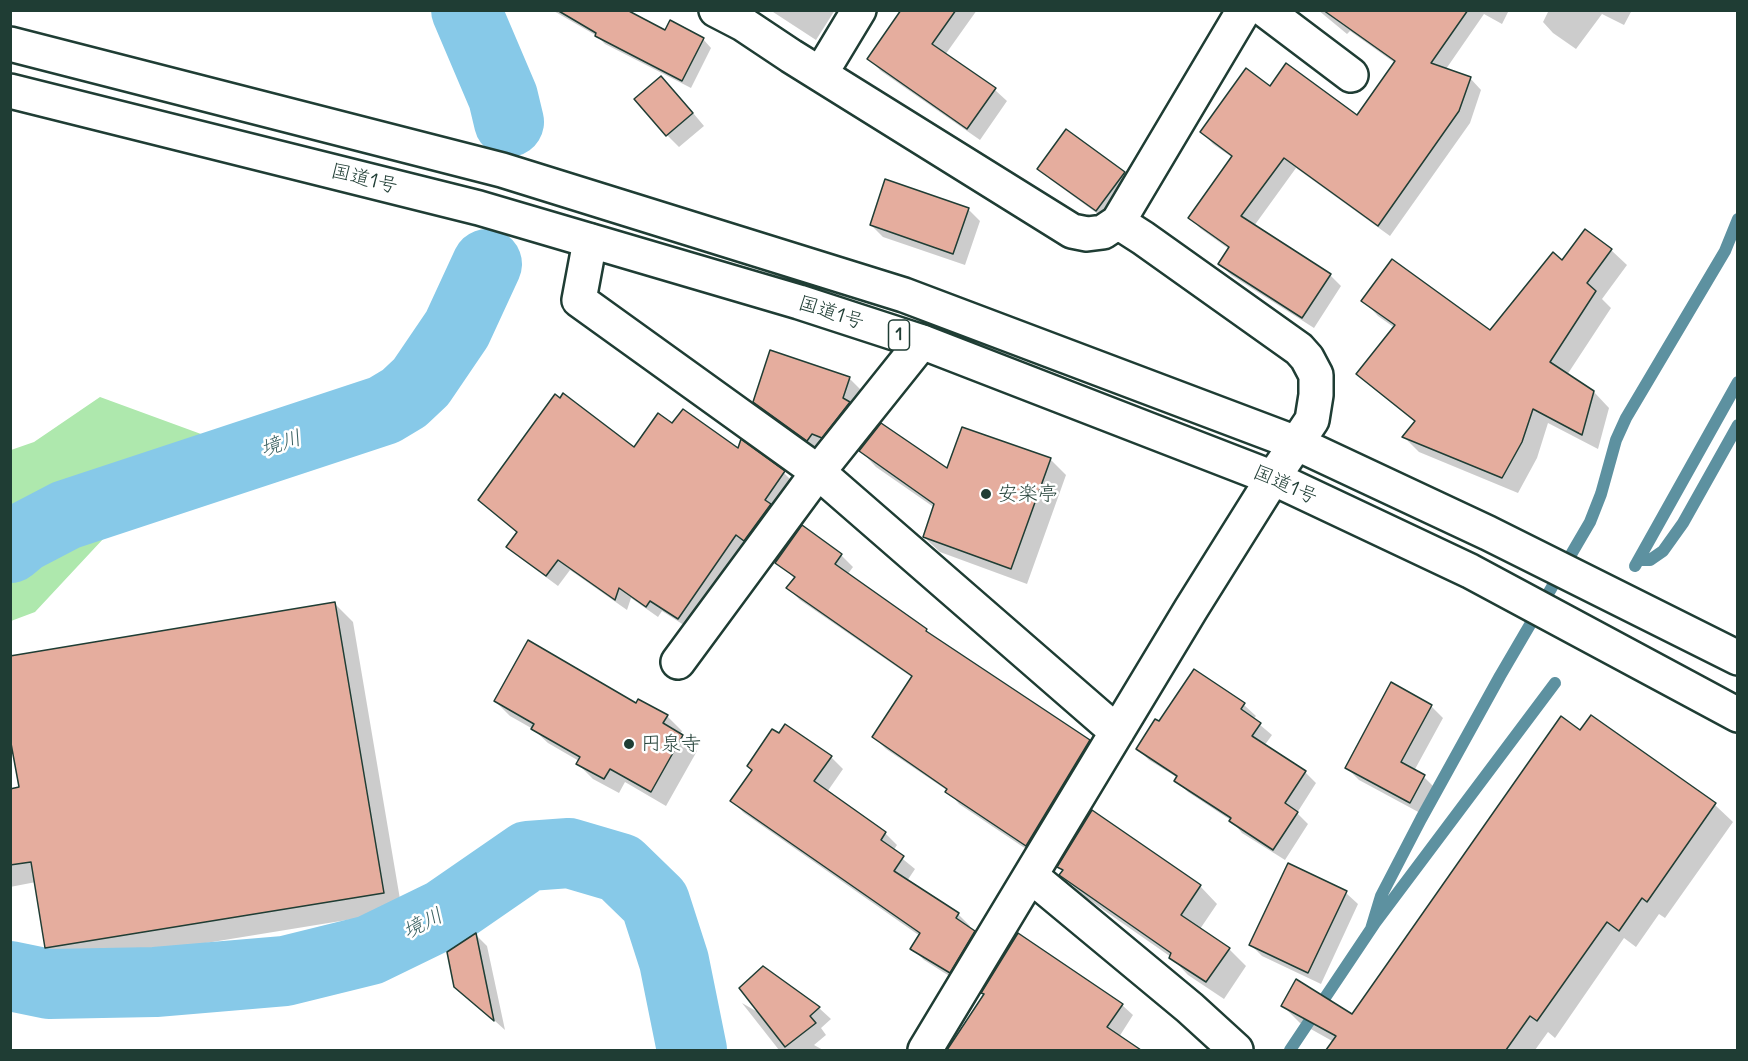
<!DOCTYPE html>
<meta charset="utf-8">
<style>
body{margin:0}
#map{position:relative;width:1748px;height:1061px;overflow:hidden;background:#fff;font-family:Delius,sans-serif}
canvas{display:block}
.frame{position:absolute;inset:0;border:12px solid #1f3d34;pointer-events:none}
</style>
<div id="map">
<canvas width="1748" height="1061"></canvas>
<div class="frame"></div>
</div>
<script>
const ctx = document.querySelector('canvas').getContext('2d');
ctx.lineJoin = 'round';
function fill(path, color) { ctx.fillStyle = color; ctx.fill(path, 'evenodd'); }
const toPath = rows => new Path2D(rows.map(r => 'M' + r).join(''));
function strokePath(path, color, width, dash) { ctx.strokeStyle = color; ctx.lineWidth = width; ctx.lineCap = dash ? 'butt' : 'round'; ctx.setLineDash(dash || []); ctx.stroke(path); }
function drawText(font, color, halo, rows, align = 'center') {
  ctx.font = font + ' Delius,"Klee One",sans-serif'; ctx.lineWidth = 5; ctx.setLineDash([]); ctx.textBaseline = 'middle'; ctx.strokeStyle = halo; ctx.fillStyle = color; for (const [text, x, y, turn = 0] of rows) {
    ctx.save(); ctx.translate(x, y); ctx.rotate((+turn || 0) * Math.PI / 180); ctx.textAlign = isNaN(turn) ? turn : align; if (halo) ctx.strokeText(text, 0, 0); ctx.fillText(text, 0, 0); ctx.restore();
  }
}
const green = toPath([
 [100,397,201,434,35,612,11,621,11,450,34,442]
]);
const shadow = toPath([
 [552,10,624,10,666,32,703,39,711,48,691,88,605,44,597,36],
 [770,10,835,10,816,40],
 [903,10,977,10,945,55,995,90,1007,101,980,140,881,71,869,59],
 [1318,10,1509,10,1502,24,1484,14,1446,69,1470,78,1481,90,1470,123,1390,236,1296,168,1254,226,1330,275,1341,286,1314,328,1231,275,1220,264,1229,249,1201,229,1190,218,1233,158,1213,144,1202,132,1270,88,1357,117,1395,63,1350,31,1347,34],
 [1549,10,1632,10,1624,25,1602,14,1576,49,1553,33,1543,22],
 [673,89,704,126,679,147,667,135],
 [1039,169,1124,173,1136,185,1109,222,1051,180],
 [968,209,980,221,965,265,883,237,871,225],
 [1585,231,1611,250,1627,265,1602,299,1611,308,1567,375,1594,392,1609,408,1598,449,1548,423,1537,458,1518,493,1419,452,1404,437,1416,423,1374,389,1358,374,1395,328,1378,316,1363,300,1490,332,1562,262],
 [849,378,861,390,855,409,819,452,767,414,755,402],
 [673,425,739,450,741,442,784,473,795,484,690,629,662,611,658,617,631,598,627,610,570,570,558,586,520,558,508,547,518,533,480,500,634,449],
 [861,451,948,471,1050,459,1066,475,1027,584,940,552,924,537,935,508,876,467],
 [841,555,853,567,847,575,933,637,1089,741,1101,753,1038,857,959,804,948,791,886,749,874,737,913,678,800,600,788,588,795,579,777,562],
 [335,604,353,622,402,911,65,966,46,948,36,882,10,887,10,790,20,789],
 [1195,671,1244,705,1256,716,1253,719,1272,735,1264,746,1305,772,1316,783,1297,813,1308,824,1285,860,1242,833,1232,821,1188,792,1176,780,1178,778,1149,760,1137,748,1159,723],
 [495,701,667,716,682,731,680,735,697,751,666,806,625,782,619,793,593,779,578,764,579,761,548,743,533,729,510,716],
 [1431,706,1443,718,1414,771,1424,777,1436,789,1422,814,1359,780,1347,768],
 [1591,717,1715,805,1733,822,1665,918,1659,914,1636,947,1624,938,1555,1038,1548,1032,1535,1050,1328,1050,1334,1042,1300,1023,1283,1006,1352,1016],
 [831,757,843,769,827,792,885,833,897,845,893,851,915,869,907,881,958,914,970,926,969,928,986,944,962,984,924,960,912,948,920,936,744,813,732,801],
 [1289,865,1346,893,1358,904,1321,984,1262,956,1251,945],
 [1059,866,1200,886,1217,904,1200,929,1229,949,1246,966,1224,999,1188,975,1171,957,1085,897,1061,875,1064,871],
 [476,935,487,946,505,1030,465,994],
 [763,968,819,1008,831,1019,821,1028,826,1035,814,1045,823,1050,779,1050,742,1003,761,1014],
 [985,995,1122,1005,1133,1015,1119,1037,1138,1050,949,1050]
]);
const stream = toPath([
 [1639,560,1650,560,1663,551,1683,523,1738,425],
 [1635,566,1738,382],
 [1371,929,1381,896,1421,819,1500,676,1590,522,1601,494,1616,440,1626,418,1725,251,1738,219],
 [1290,1050,1375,923,1555,683]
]);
const river = toPath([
 [466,10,503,97,509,122],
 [10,548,22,538,66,515,384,410,404,398,421,382,457,329,487,264],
 [10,976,49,984,155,982,285,971,370,950,444,914,528,856,569,853,620,868,655,902,674,961,692,1050]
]);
const building = toPath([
 [557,10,627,10,665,30,670,20,704,38,682,81,595,36,596,33,557,10],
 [901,10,956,10,932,44,996,88,967,129,867,59,901,10],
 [1323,10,1468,10,1431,63,1471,77,1459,111,1378,226,1284,158,1241,216,1331,274,1302,318,1218,264,1229,247,1188,218,1232,156,1200,132,1246,68,1270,86,1286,63,1357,115,1395,61,1323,10],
 [661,76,693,113,666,136,634,99,661,76],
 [1066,129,1125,172,1096,211,1037,169,1066,129],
 [885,179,969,208,953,254,870,225,885,179],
 [1585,229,1612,249,1587,283,1596,291,1550,362,1594,391,1582,435,1533,409,1522,442,1502,478,1402,437,1415,421,1356,374,1395,325,1361,301,1392,259,1490,330,1553,252,1562,260,1585,229],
 [770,350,850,377,843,398,850,402,822,438,812,434,807,441,753,402,770,350],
 [563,393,634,447,658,413,672,423,683,409,738,448,741,439,785,471,765,500,771,504,744,541,736,535,678,619,650,601,646,607,619,588,615,600,558,560,546,576,506,547,517,532,478,500,555,394,560,398,563,393],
 [881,423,947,468,962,427,1051,458,1011,569,923,537,934,504,859,451,881,423],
 [802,525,842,554,835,564,927,629,926,631,1090,740,1026,846,945,792,947,789,872,737,912,676,786,588,795,577,775,563,802,525],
 [335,602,384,893,45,948,31,862,10,865,10,789,19,787,10,738,10,656,335,602],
 [528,640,636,703,638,699,668,715,663,723,683,735,651,792,610,769,604,779,576,764,580,757,531,729,534,724,494,701,528,640],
 [1194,669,1245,703,1241,709,1261,723,1252,736,1306,771,1285,803,1298,812,1273,850,1229,821,1231,818,1174,781,1177,776,1136,749,1155,719,1159,721,1194,669],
 [1391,682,1432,705,1401,762,1425,775,1410,803,1345,768,1391,682],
 [1591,715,1716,803,1647,902,1642,898,1619,931,1607,922,1537,1021,1530,1016,1506,1050,1326,1050,1336,1036,1281,1006,1296,979,1352,1014,1561,716,1580,730,1591,715],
 [785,724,832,756,814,781,886,832,881,840,904,856,894,871,959,913,956,918,975,931,950,973,910,949,920,933,730,801,752,770,747,766,772,729,779,733,785,724],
 [1092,810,1201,885,1181,915,1230,948,1206,982,1169,958,1171,953,1059,875,1063,870,1057,867,1092,810],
 [1288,863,1347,891,1308,973,1249,945,1288,863],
 [476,933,494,1021,454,987,447,952,476,933],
 [1018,933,1123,1004,1107,1027,1141,1050,947,1050,984,994,981,993,1018,933],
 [763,966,820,1007,810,1016,816,1023,785,1047,739,988,763,966]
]);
const minor = toPath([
 [716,10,743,24,791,56,1072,231,1087,234,1103,232,1118,222],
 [1265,10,1351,75],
 [821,73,859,10],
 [590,241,579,300,818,472,1117,732],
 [678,662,818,472,922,342],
 [1031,876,1190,1008,1236,1050],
 [925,1050,1191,609,1273,478,1312,420,1316,395,1316,375,1307,358,1299,349,1143,238,1118,222,1244,10]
]);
const trunk = toPath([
 [10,44,502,170,904,295,1296,443,1488,533,1738,658],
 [10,91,479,208,799,302,922,342,1273,478,1470,571,1738,715]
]);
const markers = [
 [986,494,6,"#1f3d34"],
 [629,744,6,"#1f3d34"]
];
const shields = [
 [899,335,21]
];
const shieldNames = [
 ["1",899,335]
];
const streetNames = [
 ["国道1号",364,179,14],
 ["国道1号",831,313,18],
 ["国道1号",1285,485,24]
];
const poiNames = [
 ["安楽亭",998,494],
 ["円泉寺",641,744]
];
const waterNames = [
 ["境川",281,444,-18],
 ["境川",423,924,-27]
];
fill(green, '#aee8ad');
fill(shadow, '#0003');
strokePath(stream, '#5d91a0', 12);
strokePath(river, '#87c9e8', 70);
fill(building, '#e5ad9e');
strokePath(building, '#1f3d34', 1.5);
strokePath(minor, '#1f3d34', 38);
strokePath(trunk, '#1f3d34', 38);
strokePath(minor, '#fff', 33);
strokePath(trunk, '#fff', 33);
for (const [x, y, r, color] of markers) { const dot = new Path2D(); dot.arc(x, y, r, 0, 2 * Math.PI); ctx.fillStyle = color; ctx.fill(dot); strokePath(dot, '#fff', 2); }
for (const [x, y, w] of shields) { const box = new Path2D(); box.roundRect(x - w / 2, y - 15, w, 30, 4.5); ctx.fillStyle = '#fff'; ctx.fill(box); strokePath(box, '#1f3d34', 1.5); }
drawText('bold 18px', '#1f3d34', null, shieldNames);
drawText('20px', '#1f3d34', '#fff', streetNames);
drawText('20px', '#1f3d34', '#fff', poiNames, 'left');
drawText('italic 21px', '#396061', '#fff', waterNames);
</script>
